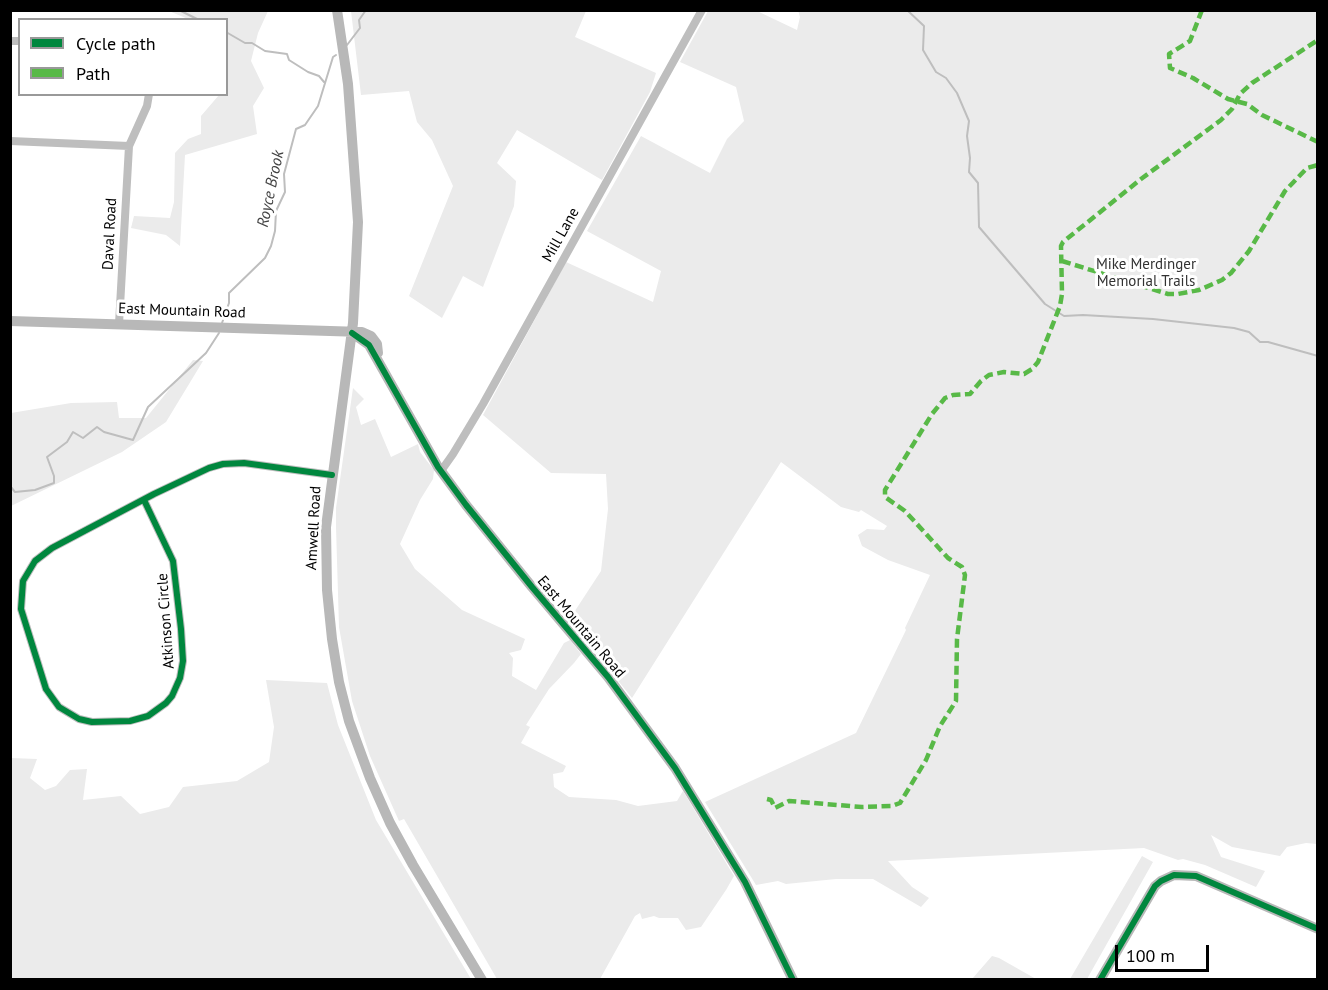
<!DOCTYPE html>
<style>
body{margin:0}
#map{position:relative;width:1328px;height:990px;overflow:hidden;background:#fff;font-family:"PT Sans",sans-serif}
canvas{display:block}
.frame{position:absolute;inset:0;border:12px solid #000;pointer-events:none}
.legend{position:absolute;left:18px;top:18px;width:210px;height:78px;box-sizing:border-box;background:#fff;border:2px solid #999;margin:0;padding:8px 10px;list-style:none;font-size:18px;color:#000}
.legend li{display:flex;align-items:center;gap:12px;height:30px}
.legend b{width:30px;border:2px solid #999}
.scale{position:absolute;left:1115px;top:945px;width:94px;height:27px;box-sizing:border-box;border:3px solid #000;border-top:0;padding-left:8px;font-size:18px;line-height:21px;white-space:nowrap;color:#000;-webkit-text-stroke:4px #fff;paint-order:stroke}
</style>
<div id="map">
<canvas width="1328" height="990"></canvas>
<div class="frame"></div>
<ul class="legend">
<li><b style="height:8px;background:#00873e"></b>Cycle path</li>
<li><b style="height:8px;background:#58b947"></b>Path</li>
</ul>
<div class="scale">100 m</div>
</div>
<script>
const ctx = document.querySelector('canvas').getContext('2d');
ctx.lineJoin = 'round';
function fill(path, color) { ctx.fillStyle = color; ctx.fill(path, 'evenodd'); }
const toPath = rows => new Path2D(rows.map(r => 'M' + r).join(''));
function strokePath(path, color, width, dash) { ctx.strokeStyle = color; ctx.lineWidth = width; ctx.lineCap = dash ? 'butt' : 'round'; ctx.setLineDash(dash || []); ctx.stroke(path); }
function drawText(font, color, halo, rows, align = 'center') {
  ctx.font = font + ' "PT Sans",sans-serif'; ctx.lineWidth = 6; ctx.setLineDash([]); ctx.textBaseline = 'middle'; ctx.strokeStyle = halo; ctx.fillStyle = color; for (const [text, x, y, turn = 0] of rows) {
    ctx.save(); ctx.translate(x, y); ctx.rotate((+turn || 0) * Math.PI / 180); ctx.textAlign = isNaN(turn) ? turn : align; if (halo) ctx.strokeText(text, 0, 0); ctx.fillText(text, 0, 0); ctx.restore();
  }
}
const green = toPath([
 [798,10,1317,11,1317,844,1306,843,1287,847,1280,856,1232,847,1211,835,1221,857,1265,871,1256,887,1205,865,1183,859,1178,860,1144,848,888,861,912,887,929,898,921,907,873,879,836,879,786,884,778,881,756,885,705,802,856,733,906,630,905,628,930,575,888,560,862,546,858,535,867,529,884,530,887,526,861,510,859,512,841,507,781,462,632,698,569,620,601,571,608,509,606,474,551,473,483,415,566,262,653,302,661,271,587,231,641,136,710,173,727,139,744,121,736,87,680,62,708,11,757,11,797,30,800,17],
 [169,11,268,11,258,33,251,61,264,88,253,106,257,134,185,155,180,246,166,235,131,228,134,216,170,218,174,202,175,153,188,139,201,134,201,116,219,95,226,94,226,20,188,19],
 [351,11,586,11,575,37,656,73,650,92,602,180,517,130,497,163,516,181,514,206,483,287,463,276,442,318,409,296,453,186,432,140,417,122,409,91,361,95],
 [193,360,203,361,166,422,122,452,11,506,11,413,71,403,117,402,119,418,146,418],
 [353,388,364,399,356,407,361,425,375,419,391,457,418,444,420,452,434,470,433,479,420,500,400,544,415,569,462,610,525,639,521,650,509,653,513,658,512,676,536,690,564,643,570,640,581,654,574,663,549,689,526,725,530,727,521,743,566,766,563,772,553,774,554,787,569,797,616,800,638,806,677,801,683,791,734,876,726,890,701,927,686,930,678,918,659,918,654,916,642,919,640,913,635,916,600,979,497,979,404,819,399,821,370,756,352,701,339,627,336,527,336,508],
 [266,680,327,683,338,725,376,820,471,979,11,979,11,758,37,759,30,778,45,790,56,786,70,770,87,769,83,800,121,796,140,814,169,807,183,787,237,781,269,762,274,727],
 [1142,856,1153,862,1087,979,1070,979],
 [992,956,999,958,1036,979,972,979]
]);
const stream = toPath([
 [179,10,199,20],
 [907,10,924,26,923,50,936,72,946,78,957,93,969,121,967,136,970,158,969,172,978,183,979,227,1045,304,1064,316,1083,315,1153,319,1234,328,1249,332,1260,342,1268,342,1318,356],
 [226,32,245,43,252,43,265,51,287,54,289,60,308,72,319,76,324,82],
 [347,45,360,28,359,20,366,10],
 [222,323,229,303,229,293,265,258,271,246,275,231,276,211,285,192,284,174,296,129,305,125,318,106,333,57,336,55],
 [10,486,15,492,35,490,54,483,54,476,47,457,67,442,73,432,83,438,97,427,104,432,133,440,148,407,206,353,219,333]
]);
const street = toPath([
 [10,41,20,41],
 [10,141,129,146],
 [119,324,129,146,147,106,149,94],
 [441,471,453,454,483,404,702,10],
 [144,500,173,561,181,629,183,661,180,678,172,696,166,703,148,716,130,721,92,722,79,719,59,707,46,689,21,609,23,581,35,561,52,548,154,494,209,468,223,464,244,463,332,475]
]);
const secondary = toPath([
 [337,10,348,84,358,222,353,323,326,527,327,590,332,639,339,682,349,721,370,778,390,823,413,865,482,980],
 [10,321,362,332,371,336,377,344,378,353],
 [352,333,369,345,438,467,466,505,532,587,608,677,675,768,745,882,793,980],
 [1100,980,1155,886,1161,881,1174,875,1196,876,1318,929]
]);
const quiet = toPath([
 [1202,10,1190,41,1169,54,1170,68,1193,78,1228,99,1247,104,1262,115,1318,142],
 [1062,261,1168,294,1178,294,1199,290,1222,280,1231,273,1249,251,1285,191,1307,168,1318,165],
 [767,799,771,800,775,808,789,801,862,807,892,806,900,803,926,760,940,726,956,701,957,639,965,575,962,567,948,558,905,511,885,497,885,490,932,414,945,398,953,395,970,394,981,381,989,375,1004,372,1024,374,1032,369,1038,362,1060,306,1062,294,1061,246,1063,242,1141,179,1221,120,1232,109,1240,94,1252,83,1318,40]
]);
const cycleway = toPath([
 [352,333,369,345,438,467,466,505,532,587,608,677,675,768,745,882,793,980],
 [144,500,173,561,181,629,183,661,180,678,172,696,166,703,148,716,130,721,92,722,79,719,59,707,46,689,21,609,23,581,35,561,52,548,154,494,209,468,223,464,244,463,332,475],
 [1100,980,1155,886,1161,881,1174,875,1196,876,1318,929]
]);
const streetNames = [
 ["Daval Road",110,234,-87],
 ["Mill Lane",561,235,-61],
 ["East Mountain Road",182,311,2],
 ["Amwell Road",314,528,-87],
 ["Atkinson Circle",166,621,-94],
 ["East Mountain Road",581,627,50]
];
const parkNames = [
 ["Mike Merdinger",1146,265],
 ["Memorial Trails",1146,282]
];
const waterNames = [
 ["Royce Brook",271,189,-78]
];
fill(green, '#ebebeb');
strokePath(stream, '#bebebe', 2);
strokePath(street, '#bebebe', 8);
strokePath(secondary, '#b8b8b8', 10);
strokePath(quiet, '#58b947', 4.5, [9, 4.5]);
strokePath(cycleway, '#00873e', 6);
drawText('15px', '#000', '#fff', streetNames);
drawText('15px', '#323232', '#fff', parkNames);
drawText('italic 16px', '#434343', '#fff', waterNames);
</script>
